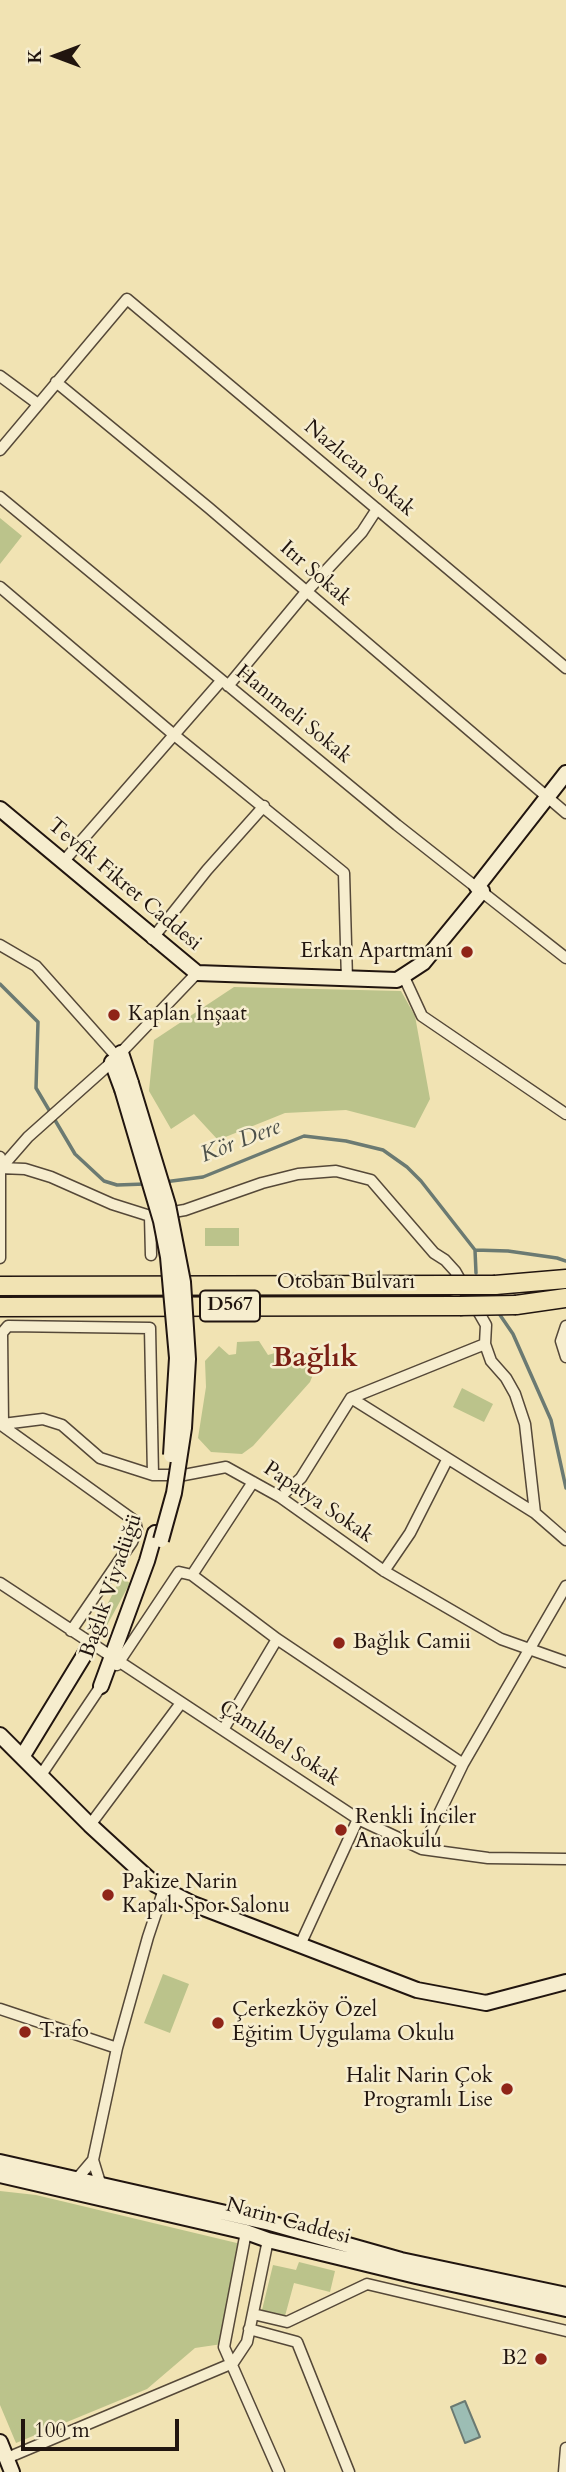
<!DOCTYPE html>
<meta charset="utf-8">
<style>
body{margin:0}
#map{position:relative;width:566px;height:2472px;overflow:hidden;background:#f1e3b3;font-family:Cardo,serif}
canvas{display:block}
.north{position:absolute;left:21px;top:21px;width:70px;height:70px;-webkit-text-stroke:5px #f6edce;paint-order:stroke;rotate:270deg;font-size:19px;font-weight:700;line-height:28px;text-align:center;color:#21150f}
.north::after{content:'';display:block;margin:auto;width:24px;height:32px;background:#21150f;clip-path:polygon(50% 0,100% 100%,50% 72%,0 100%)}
.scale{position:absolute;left:21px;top:2419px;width:158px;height:32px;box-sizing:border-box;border:4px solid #21150f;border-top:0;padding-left:9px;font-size:21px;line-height:24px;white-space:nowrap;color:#21150f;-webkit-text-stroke:5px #f6edce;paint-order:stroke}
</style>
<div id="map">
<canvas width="566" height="2472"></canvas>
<div class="north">K</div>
<div class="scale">100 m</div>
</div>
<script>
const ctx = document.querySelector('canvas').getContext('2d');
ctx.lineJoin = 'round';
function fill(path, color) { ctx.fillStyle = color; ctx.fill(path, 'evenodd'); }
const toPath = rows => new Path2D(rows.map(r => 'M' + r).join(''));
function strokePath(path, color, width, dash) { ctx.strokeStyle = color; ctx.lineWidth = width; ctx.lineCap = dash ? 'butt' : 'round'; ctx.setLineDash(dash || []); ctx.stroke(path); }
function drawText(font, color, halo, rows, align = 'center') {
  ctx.font = font + ' Cardo,serif'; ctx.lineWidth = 5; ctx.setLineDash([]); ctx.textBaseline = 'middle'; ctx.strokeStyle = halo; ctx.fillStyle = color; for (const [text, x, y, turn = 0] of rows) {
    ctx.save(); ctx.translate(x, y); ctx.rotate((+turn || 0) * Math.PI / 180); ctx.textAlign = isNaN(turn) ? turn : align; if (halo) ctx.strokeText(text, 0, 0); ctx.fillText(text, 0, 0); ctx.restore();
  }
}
const green = toPath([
 [0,518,22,536,0,564],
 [234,987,401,991,415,1016,430,1099,415,1128,346,1110,285,1113,218,1140,194,1114,171,1129,149,1091,154,1040],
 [205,1228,239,1228,239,1246,205,1246],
 [259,1341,268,1355,282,1351,321,1354,310,1382,253,1446,242,1454,211,1452,198,1438,206,1387,205,1361,219,1346,229,1355,236,1354,237,1342],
 [462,1388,493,1404,484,1422,453,1407],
 [121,1578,130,1583,105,1629,97,1624],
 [163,1974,189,1984,170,2033,144,2023],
 [0,2191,36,2195,241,2244,222,2344,195,2348,147,2389,16,2443,0,2405],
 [299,2262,335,2271,330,2292,294,2283,285,2316,262,2310,273,2265,296,2270]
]);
const water = toPath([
 [465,2401,480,2437,465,2443,451,2407,465,2401]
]);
const stream = toPath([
 [0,984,38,1022,36,1088,75,1154,104,1181,117,1185,145,1184],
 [164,1182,203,1177,304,1136,346,1141,383,1150,407,1167,421,1181,475,1250,476,1273],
 [475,1250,508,1251,557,1258,566,1261],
 [500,1315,513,1334,551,1420,566,1488]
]);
const street = toPath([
 [0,376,38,404],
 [56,382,209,508,566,813],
 [0,450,127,299,566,668],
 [0,497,397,825,566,958],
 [0,587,173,734,344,873,347,980],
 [228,686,306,592,362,532,377,509],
 [63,862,221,681],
 [152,939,207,870,264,806],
 [0,945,36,966,117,1057],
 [404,977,422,1016,566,1114],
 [0,1157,0,1258],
 [0,1168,25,1169,51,1177,112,1204,150,1216,185,1210,262,1183,298,1174,336,1171,371,1180,434,1253,445,1260,455,1271,486,1325,485,1344,491,1361,506,1378,515,1394,525,1424,535,1513],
 [1,1168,28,1137,112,1062,197,973],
 [150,1216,151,1255],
 [566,1326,561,1341,566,1357],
 [351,1398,535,1513,566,1540],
 [0,1424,135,1521,137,1530,132,1542,71,1631],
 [153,1475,150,1328,8,1326,2,1333,3,1424,43,1419,62,1425,100,1458,153,1475,184,1475,226,1467,280,1497,384,1571,501,1639,566,1662],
 [280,1497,301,1478,351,1398,485,1344],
 [384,1571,410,1533,447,1460],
 [192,1575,253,1482],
 [0,1583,358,1819,422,1849,488,1858,566,1859],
 [117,1665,179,1572,192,1575,277,1639,463,1764],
 [223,1730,277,1639],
 [41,1775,103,1683],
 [90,1825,181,1703],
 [422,1849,463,1764,566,1586],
 [301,1943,358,1819],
 [0,2009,117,2048],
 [93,2160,101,2186],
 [76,2180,93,2160,117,2048,148,1937,164,1889],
 [246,2232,224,2347,279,2472],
 [253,2314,287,2322,367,2284,566,2331],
 [249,2329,297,2342,349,2472],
 [7,2458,233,2363,247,2342,268,2240],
 [564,2472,566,2448]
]);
const secondary = toPath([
 [0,809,197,973,397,980,423,963,482,891],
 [477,887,566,773],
 [121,1053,131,1083],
 [112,1062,122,1089],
 [101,1686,147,1561,155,1533],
 [0,1735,90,1825,138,1869,156,1885,193,1904,417,1990,486,2003,566,1982],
 [22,1757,91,1644],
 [0,2162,270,2223,401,2260,566,2295],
 [0,2175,246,2232,268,2240,416,2276,566,2309],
 [0,2442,12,2472]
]);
const highway = toPath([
 [495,1285,566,1279],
 [0,1286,450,1285],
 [516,1305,566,1298],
 [0,1307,460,1306]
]);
const secondaryBridge = toPath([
 [131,1083,168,1205,183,1282,188,1359,184,1428,174,1493,161,1540],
 [122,1089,161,1221,168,1257,177,1358,171,1455]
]);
const highwayBridge = toPath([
 [450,1285,495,1285],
 [460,1306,516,1305]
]);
const markers = [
 [467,952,7,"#8f2418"],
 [114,1015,7,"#8f2418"],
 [339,1643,7,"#8f2418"],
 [341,1830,7,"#8f2418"],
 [108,1895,7,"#8f2418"],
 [218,2023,7,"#8f2418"],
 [25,2032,7,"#8f2418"],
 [507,2089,7,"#8f2418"],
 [541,2359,7,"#8f2418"]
];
const shields = [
 [230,1306,60]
];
const shieldNames = [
 ["D567",230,1306]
];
const streetNames = [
 ["Nazlıcan Sokak",359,469,40],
 ["Itır Sokak",315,574,41],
 ["Hanımeli Sokak",293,715,39],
 ["Tevfik Fikret Caddesi",124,885,40],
 ["Otoban Bulvarı",346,1283],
 ["Papatya Sokak",318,1503,34],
 ["Bağlık Viyadüğü",112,1586,-71],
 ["Çamlıbel Sokak",279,1744,33],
 ["Narin Caddesi",288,2222,15]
];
const poiNames = [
 ["Erkan Apartmanı",453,952,"right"],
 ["Kaplan İnşaat",128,1015],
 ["Bağlık Camii",353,1643],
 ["Renkli İnciler",355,1818],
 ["Anaokulu",355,1842],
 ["Pakize Narin",122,1883],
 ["Kapalı Spor Salonu",122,1907],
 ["Çerkezköy Özel",232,2011],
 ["Eğitim Uygulama Okulu",232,2035],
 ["Trafo",39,2032],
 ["Halit Narin Çok",493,2077,"right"],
 ["Programlı Lise",493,2101,"right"],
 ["B2",527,2359,"right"]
];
const waterNames = [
 ["Kör Dere",241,1142,-21]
];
const districtNames = [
 ["Bağlık",315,1360]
];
fill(green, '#bbc38b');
fill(water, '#9cbdb4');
strokePath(water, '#6b7a72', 2);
strokePath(stream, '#6b7a72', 3.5);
strokePath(street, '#554838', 13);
strokePath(secondary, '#21150f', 18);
strokePath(highway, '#21150f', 21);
strokePath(street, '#f6edce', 10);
strokePath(secondary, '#f6edce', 14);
strokePath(highway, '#f1e3b3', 18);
strokePath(secondaryBridge, '#21150f', 18, []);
strokePath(highwayBridge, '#21150f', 21, []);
strokePath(secondaryBridge, '#f6edce', 14);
strokePath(highwayBridge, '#f1e3b3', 18);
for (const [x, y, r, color] of markers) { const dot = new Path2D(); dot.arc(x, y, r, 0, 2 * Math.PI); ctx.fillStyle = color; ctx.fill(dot); strokePath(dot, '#f6edce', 2.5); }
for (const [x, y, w] of shields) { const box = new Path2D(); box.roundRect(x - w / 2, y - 15.5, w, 31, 5); ctx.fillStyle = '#f6edce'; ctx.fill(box); strokePath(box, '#21150f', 2); }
drawText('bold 19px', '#21150f', null, shieldNames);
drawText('21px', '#21150f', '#f6edce', streetNames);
drawText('21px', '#21150f', '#f6edce', poiNames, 'left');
drawText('italic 23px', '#4c5049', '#f6edce', waterNames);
drawText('bold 28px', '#7a1f14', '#f6edce', districtNames);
</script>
